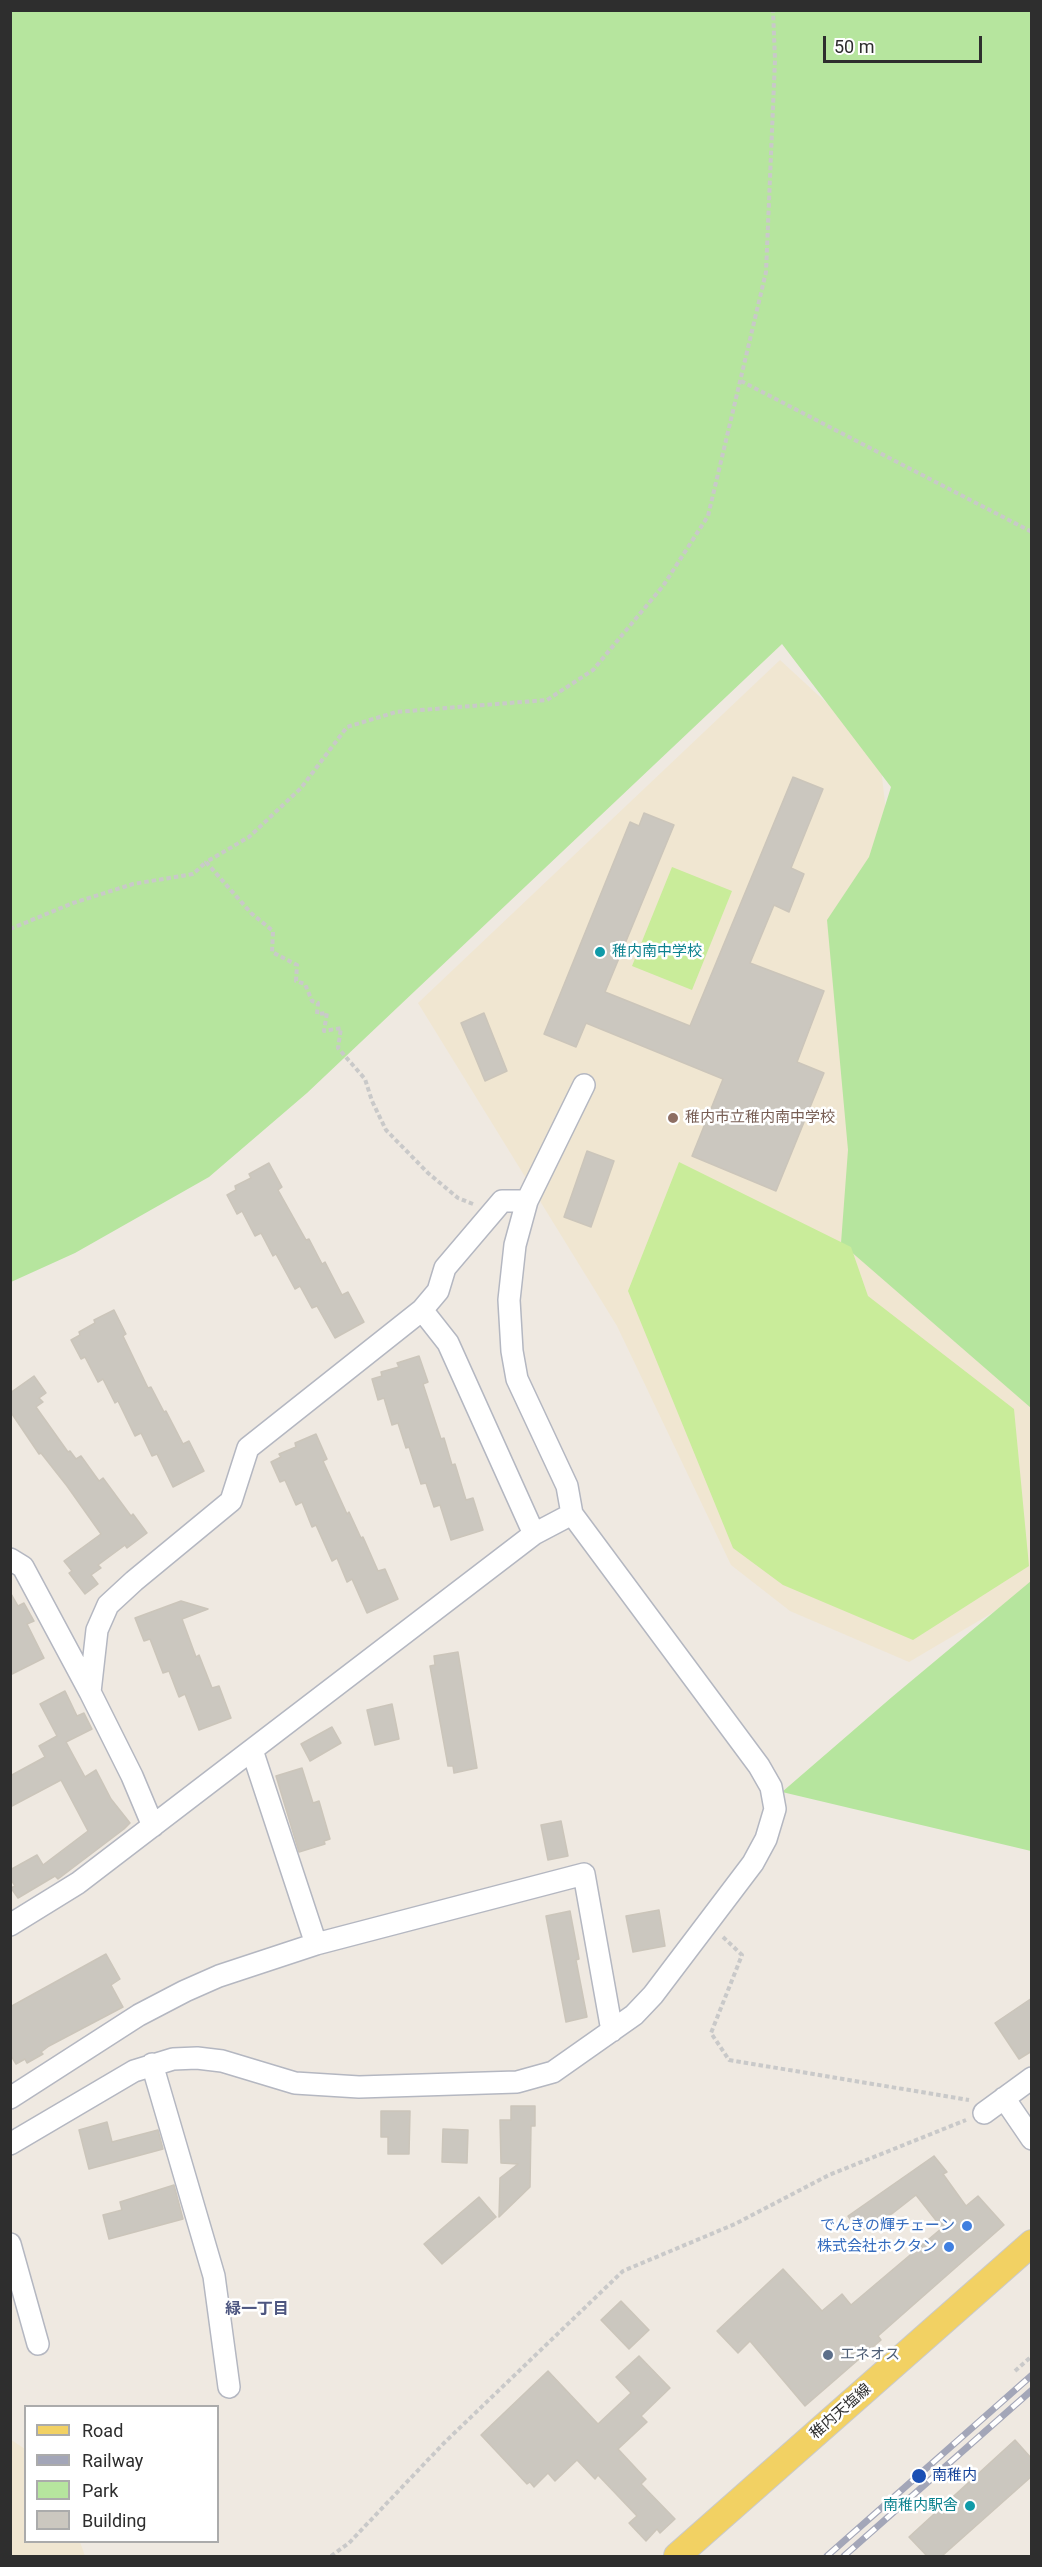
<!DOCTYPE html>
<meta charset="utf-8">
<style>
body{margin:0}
#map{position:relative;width:1042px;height:2567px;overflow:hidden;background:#efe9e1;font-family:Roboto,sans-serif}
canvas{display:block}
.frame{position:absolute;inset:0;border:12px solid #2e2e2e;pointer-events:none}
.legend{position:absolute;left:24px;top:2405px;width:195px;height:138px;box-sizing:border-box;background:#fff;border:2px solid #ababab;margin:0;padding:8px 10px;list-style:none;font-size:18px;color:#2e2e2e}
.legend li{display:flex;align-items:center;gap:12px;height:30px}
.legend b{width:30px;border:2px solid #ababab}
.scale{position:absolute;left:823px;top:36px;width:159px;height:27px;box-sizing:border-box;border:3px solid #2e2e2e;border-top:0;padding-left:8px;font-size:18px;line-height:21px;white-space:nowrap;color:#2e2e2e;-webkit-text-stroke:4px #fff;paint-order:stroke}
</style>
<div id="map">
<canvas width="1042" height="2567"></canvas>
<div class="frame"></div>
<ul class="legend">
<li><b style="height:8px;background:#f2d163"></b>Road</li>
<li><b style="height:8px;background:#a3a6b8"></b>Railway</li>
<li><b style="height:16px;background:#b6e59e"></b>Park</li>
<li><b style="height:16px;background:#cbc7bf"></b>Building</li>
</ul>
<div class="scale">50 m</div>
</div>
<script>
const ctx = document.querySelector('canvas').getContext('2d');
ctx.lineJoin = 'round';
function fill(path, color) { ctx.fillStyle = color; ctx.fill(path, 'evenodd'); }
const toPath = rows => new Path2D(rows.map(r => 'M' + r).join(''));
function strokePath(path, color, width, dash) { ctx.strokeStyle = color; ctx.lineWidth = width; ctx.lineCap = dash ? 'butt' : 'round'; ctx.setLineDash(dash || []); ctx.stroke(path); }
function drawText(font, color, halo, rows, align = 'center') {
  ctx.font = font + ' Roboto,"Noto Sans JP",sans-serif'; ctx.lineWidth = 5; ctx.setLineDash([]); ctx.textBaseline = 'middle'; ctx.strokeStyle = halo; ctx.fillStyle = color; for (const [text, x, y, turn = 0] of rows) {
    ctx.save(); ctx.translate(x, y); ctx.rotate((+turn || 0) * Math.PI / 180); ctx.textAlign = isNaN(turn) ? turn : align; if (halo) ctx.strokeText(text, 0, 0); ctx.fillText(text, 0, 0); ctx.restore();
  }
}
const education = toPath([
 [780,660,879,751,892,864,1031,1403,1031,1590,909,1662,790,1611,731,1565,617,1326,418,1003],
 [10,2439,25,2449,26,2542,80,2542,85,2556,11,2556]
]);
const green = toPath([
 [10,11,1031,11,1031,1408,841,1243,848,1150,827,920,869,857,891,787,782,644,307,1093,209,1177,75,1253,11,1282],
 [1031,1581,1031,1851,782,1792,892,1697]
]);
const pitch = toPath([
 [672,867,732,891,692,990,632,966],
 [679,1162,851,1247,868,1296,1014,1409,1029,1566,913,1640,783,1585,733,1548,628,1291]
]);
const building = toPath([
 [793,777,823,789,791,868,804,874,789,912,774,905,750,963,824,991,797,1062,824,1073,776,1191,692,1156,723,1079,586,1023,576,1047,544,1034,630,822,639,826,644,813,674,825,605,992,690,1026,793,777],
 [484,1013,507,1071,485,1081,461,1023,484,1013],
 [587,1151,614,1161,591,1227,564,1217,587,1151],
 [269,1163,282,1187,278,1190,306,1240,309,1239,322,1264,325,1262,342,1295,348,1292,364,1322,335,1338,317,1306,312,1308,300,1286,295,1289,276,1254,273,1256,261,1233,255,1236,242,1211,237,1214,227,1195,236,1190,235,1186,251,1178,249,1174,269,1163],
 [114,1310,126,1334,123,1336,148,1388,151,1387,164,1412,166,1411,183,1444,189,1441,204,1471,173,1487,157,1454,152,1456,141,1433,135,1436,118,1401,115,1403,103,1379,98,1382,85,1357,81,1359,71,1340,80,1335,79,1332,95,1323,94,1320,114,1310],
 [419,1356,428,1382,423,1384,441,1439,444,1438,452,1465,455,1464,466,1500,473,1498,483,1530,451,1540,440,1505,434,1507,426,1483,421,1484,409,1447,406,1448,398,1423,392,1425,384,1398,378,1400,372,1379,382,1376,381,1372,399,1367,397,1363,419,1356],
 [34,1376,46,1393,39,1398,43,1402,36,1407,68,1452,70,1451,76,1459,81,1456,99,1481,103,1478,131,1516,133,1514,147,1533,127,1548,125,1545,98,1565,101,1568,91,1575,98,1584,85,1594,69,1573,72,1571,64,1561,101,1534,67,1486,41,1453,39,1454,10,1411,10,1393,34,1376],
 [316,1434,327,1459,323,1461,347,1514,349,1512,361,1538,363,1537,378,1571,385,1569,398,1599,367,1613,352,1579,347,1582,337,1558,332,1561,316,1525,312,1527,302,1502,296,1505,285,1480,280,1482,271,1462,281,1457,279,1454,296,1447,295,1443,316,1434],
 [10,1592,18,1606,24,1603,34,1621,27,1624,44,1658,10,1675,10,1592],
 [181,1601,208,1609,182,1619,196,1657,199,1655,212,1688,219,1686,231,1718,199,1730,185,1694,179,1697,169,1671,163,1673,150,1639,144,1641,135,1618,181,1601],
 [458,1652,477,1768,454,1773,453,1766,448,1766,430,1666,435,1665,434,1656,458,1652],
 [65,1691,77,1716,84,1713,92,1729,66,1742,85,1777,96,1770,111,1799,130,1823,124,1829,58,1879,55,1876,18,1898,11,1888,15,1886,10,1878,10,1870,37,1855,43,1865,88,1831,61,1780,10,1807,10,1776,45,1757,39,1746,57,1736,40,1704,65,1691],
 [392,1704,399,1739,375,1745,367,1710,392,1704],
 [332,1727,341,1743,310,1761,301,1744,332,1727],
 [302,1768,313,1803,319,1801,330,1839,324,1841,325,1844,299,1852,276,1776,302,1768],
 [561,1821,568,1856,548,1860,541,1825,561,1821],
 [659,1910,665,1946,633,1952,626,1916,659,1910],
 [570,1911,579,1959,576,1960,587,2017,566,2022,546,1916,570,1911],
 [106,1954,120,1979,111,1985,123,2007,49,2046,41,2052,43,2054,27,2063,25,2059,16,2064,10,2054,10,2007,106,1954],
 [1032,1998,1032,2051,1019,2059,995,2023,1032,1998],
 [511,2106,535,2106,535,2126,531,2126,530,2187,499,2217,500,2178,518,2164,501,2163,500,2120,511,2120,511,2106],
 [381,2111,410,2111,409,2154,388,2154,388,2137,381,2137,381,2111],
 [107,2122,112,2142,158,2130,163,2149,89,2169,79,2130,107,2122],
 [443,2129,468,2130,467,2163,442,2162,443,2129],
 [934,2156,947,2172,943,2174,966,2206,978,2196,1004,2225,878,2336,881,2340,805,2406,750,2341,738,2353,717,2331,783,2269,822,2311,842,2294,851,2305,942,2228,916,2195,893,2213,859,2232,848,2216,934,2156],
 [174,2185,183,2219,109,2239,103,2215,122,2210,120,2202,174,2185],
 [479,2197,496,2217,442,2264,424,2244,479,2197],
 [621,2301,649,2330,629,2349,601,2320,621,2301],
 [639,2356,670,2388,641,2416,647,2422,618,2449,646,2479,641,2484,675,2519,660,2533,657,2529,646,2541,629,2523,637,2516,598,2475,595,2479,577,2460,555,2481,548,2473,534,2487,530,2482,527,2484,481,2435,548,2371,598,2424,631,2393,616,2377,639,2356],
 [1015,2440,1032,2459,1032,2476,942,2556,927,2556,909,2537,1015,2440]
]);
const path = toPath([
 [741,381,1032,532],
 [10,929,73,903,133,884,193,874,206,862],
 [473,1204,458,1198,428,1173,386,1130,372,1101,365,1079,338,1048,341,1028,324,1031,327,1013,317,1014,318,1003,312,1001,305,984,296,981,297,965,272,952,273,931,251,913,206,862,249,837,301,788,347,727,396,712,547,700,593,670,663,586,708,516,766,272,775,60,773,10],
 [723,1937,742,1955,711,2033,729,2060,969,2100],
 [1015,2371,1032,2356],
 [331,2556,349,2543,444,2443,623,2271,735,2224,829,2175,966,2120]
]);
const minor = toPath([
 [422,1310,438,1291,445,1268,502,1201,527,1201],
 [10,1559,23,1567,90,1692,132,1776,153,1826],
 [90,1692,97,1630,108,1605,134,1581,231,1501,248,1448,422,1310,448,1343,534,1534],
 [252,1750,316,1944],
 [10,1925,78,1883,534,1534,572,1514],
 [152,2064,214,2276,229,2387],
 [10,2098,139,2015,185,1991,219,1976,316,1944,584,1874,612,2031],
 [1004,2098,1032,2139],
 [984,2113,1032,2078],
 [10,2144,134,2071,173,2059,197,2058,222,2061,295,2083,359,2087,517,2082,553,2072,634,2015,653,1995,753,1863,766,1839,775,1809,771,1787,759,1766,572,1514,567,1486,517,1379,512,1351,509,1300,515,1245,527,1201,584,1085],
 [10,2244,38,2344]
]);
const major = toPath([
 [677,2556,1032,2243]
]);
const rail = toPath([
 [827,2556,1032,2375],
 [844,2556,1032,2390]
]);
const markers = [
 [600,952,6,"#0f9aa8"],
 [673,1118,6,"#8d6e63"],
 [967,2226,6,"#3f7fe0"],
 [949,2247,6,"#3f7fe0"],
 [828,2355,6,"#5c6f8a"],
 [919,2476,8,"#1a4fb4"],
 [970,2506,6,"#0f9aa8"]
];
const cultureNames = [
 ["稚内南中学校",612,952],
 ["南稚内駅舎",958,2506,"right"]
];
const educationNames = [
 ["稚内市立稚内南中学校",685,1118]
];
const shopNames = [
 ["でんきの輝チェーン",955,2226],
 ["株式会社ホクタン",937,2247]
];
const serviceNames = [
 ["エネオス",840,2355]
];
const streetNames = [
 ["稚内天塩線",841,2412,-41]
];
const transitNames = [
 ["南稚内",932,2476]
];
const neighbourhoodNames = [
 ["緑一丁目",257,2310]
];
fill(education, '#f0e6d1');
fill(green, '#b6e59e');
fill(pitch, '#c9ec9a');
fill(building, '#cbc7bf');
strokePath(building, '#cbc5ba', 1.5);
strokePath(minor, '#b4b7c1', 24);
strokePath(major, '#c9c9c9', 28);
strokePath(path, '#c9c9c9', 4, [4.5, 3]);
strokePath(minor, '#fff', 21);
strokePath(major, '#f2d163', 26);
strokePath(rail, '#a3a6b8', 7);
strokePath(rail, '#fff', 4.5, [14]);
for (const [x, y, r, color] of markers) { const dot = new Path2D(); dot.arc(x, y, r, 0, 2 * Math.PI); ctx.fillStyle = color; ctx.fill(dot); strokePath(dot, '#fff', 2); }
drawText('15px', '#0d838f', '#fff', cultureNames, 'left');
drawText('15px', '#785e54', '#fff', educationNames, 'left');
drawText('15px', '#366cbe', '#fff', shopNames, 'right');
drawText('15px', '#4e5e75', '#fff', serviceNames, 'left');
drawText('15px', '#2e2e2e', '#fff', streetNames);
drawText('15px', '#164399', '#fff', transitNames, 'left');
drawText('bold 16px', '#4d5680', '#fff', neighbourhoodNames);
</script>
